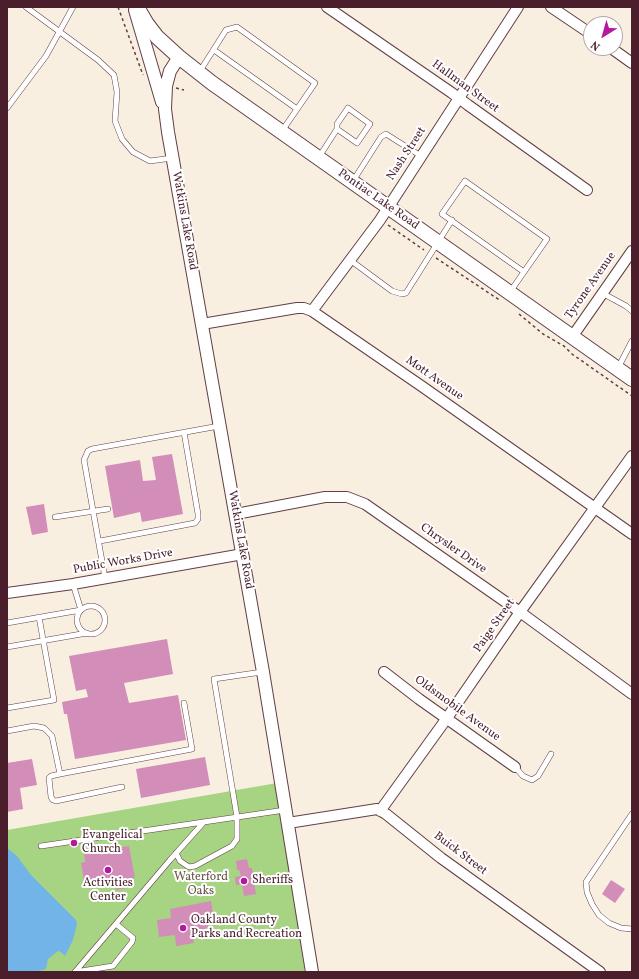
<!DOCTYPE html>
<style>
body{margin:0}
#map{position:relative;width:639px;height:979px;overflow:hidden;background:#f9efe1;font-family:Vollkorn,serif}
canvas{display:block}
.frame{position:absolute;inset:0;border:8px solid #4a1f2b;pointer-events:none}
.north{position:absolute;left:583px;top:16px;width:40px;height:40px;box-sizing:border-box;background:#fff;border:1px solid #b7a5aa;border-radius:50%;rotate:217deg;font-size:11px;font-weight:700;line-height:16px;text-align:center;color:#4a1f2b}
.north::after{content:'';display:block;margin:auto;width:14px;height:18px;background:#b5179e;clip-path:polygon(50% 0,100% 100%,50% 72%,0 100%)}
</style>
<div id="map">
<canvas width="639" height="979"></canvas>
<div class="frame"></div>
<div class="north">N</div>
</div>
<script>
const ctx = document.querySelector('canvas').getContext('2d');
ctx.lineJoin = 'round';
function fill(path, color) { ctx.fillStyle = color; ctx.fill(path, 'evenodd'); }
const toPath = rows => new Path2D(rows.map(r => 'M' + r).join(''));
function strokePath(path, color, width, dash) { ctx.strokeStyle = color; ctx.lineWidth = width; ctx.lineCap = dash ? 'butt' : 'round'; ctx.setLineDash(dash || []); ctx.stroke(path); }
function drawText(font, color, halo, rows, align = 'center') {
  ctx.font = font + ' Vollkorn,serif'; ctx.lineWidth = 4; ctx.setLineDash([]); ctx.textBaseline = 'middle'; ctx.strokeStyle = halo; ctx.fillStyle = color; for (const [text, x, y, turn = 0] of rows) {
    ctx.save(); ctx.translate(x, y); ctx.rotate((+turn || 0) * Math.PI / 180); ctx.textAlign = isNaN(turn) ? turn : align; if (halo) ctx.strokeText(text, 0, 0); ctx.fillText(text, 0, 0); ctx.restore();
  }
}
const green = toPath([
 [277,783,305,972,7,972,7,830]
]);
const water = toPath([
 [7,848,17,856,31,875,76,920,77,924,73,940,65,956,61,952,58,951,48,959,46,969,35,972,7,972]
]);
const building = toPath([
 [172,454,183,514,142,522,140,512,114,518,105,466,140,460,143,481,156,480,152,457],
 [44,504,48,532,32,535,26,507],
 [167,639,173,674,124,683,129,703,178,695,186,740,75,759,67,714,64,714,62,702,88,697,86,689,76,691,69,656],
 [205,757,210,785,141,798,136,769],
 [32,759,37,785,20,788,23,809,7,812,7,763],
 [129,846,135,878,126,879,128,888,116,890,114,881,85,886,81,863,85,862,84,853],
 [247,859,249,868,252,868,256,894,244,896,242,884,236,885,235,877,241,876,239,870,237,870,236,861],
 [611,880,625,889,615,903,602,894],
 [211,901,214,920,207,921,209,936,193,939,194,943,176,946,175,935,159,937,157,920,171,918,170,909]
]);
const path = toPath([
 [118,7,143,75],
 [176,88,184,90],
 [388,225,424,250],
 [436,258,501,301],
 [519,314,543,334,564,346,572,354,632,396]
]);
const service = toPath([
 [26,7,98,60,114,75,117,92,115,121,122,139,133,152,150,161,172,158],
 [214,50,297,109],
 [200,71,226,30,237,27,315,83,282,131],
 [7,108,46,56,73,7],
 [319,157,337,129,337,124,348,108,370,124,357,143,337,129],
 [353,181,381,137,386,134,421,156],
 [350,260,392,291,402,294,406,293,452,220],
 [510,292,547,239,465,181,442,214,524,272],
 [602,293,626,306,632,311],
 [618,368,632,341],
 [55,517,108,509],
 [100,541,195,523,198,519,198,514,184,432],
 [105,578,84,460,88,451,92,449,219,426],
 '77 620a14 14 0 1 1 28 0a14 14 0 1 1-28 0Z',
 [7,623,81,610,73,584],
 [7,647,87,633],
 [7,708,54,700,39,617],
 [7,731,34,726,44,728,52,736,60,774,51,776,49,778,51,797,53,800,56,801,122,787],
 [515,767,523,776,532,780,538,776,551,754],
 [60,774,192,749,184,703],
 [632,814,586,882,587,892,592,904,599,915,609,923,621,928,632,929],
 [41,846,285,810],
 [176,853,180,861,189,867,195,866,232,846,237,839,237,817,214,679,262,672],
 [75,972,170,860,204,822],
 [75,972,113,966,132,942,133,938,116,924]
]);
const minor = toPath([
 [327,7,452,93,468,105,587,190],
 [551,7,591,34],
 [611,48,632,63],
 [312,311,380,220,518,7],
 [202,324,297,308,304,308,312,311,420,385,632,534],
 [572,337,632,251],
 [236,514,325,497,347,497,365,504,520,612,632,694],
 [7,593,73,584,243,554],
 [384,672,419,699,515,767],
 [380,811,447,718,520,612,632,456],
 [288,823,377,809,386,814,441,858,600,972]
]);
const tertiary = toPath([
 [135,10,162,102],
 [179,57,170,71,166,86,165,109,168,132,263,672,312,972]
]);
const secondary = toPath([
 [137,7,147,24,157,37,179,57,212,83,632,379]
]);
const markers = [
 [74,843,4,"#b5179e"],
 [108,870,4,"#b5179e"],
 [244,881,4,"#b5179e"],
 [183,928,4,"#b5179e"]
];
const streetNames = [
 ["Hallman Street",465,87,36],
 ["Nash Street",407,154,-57],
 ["Pontiac Lake Road",378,200,35],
 ["Watkins Lake Road",184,221,80],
 ["Tyrone Avenue",591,286,-55],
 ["Mott Avenue",434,379,35],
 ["Watkins Lake Road",240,540,80],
 ["Chrysler Drive",453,549,35],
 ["Public Works Drive",123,562,-10],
 ["Paige Street",495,626,-55],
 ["Oldsmobile Avenue",457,709,36],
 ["Buick Street",460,854,37]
];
const poiNames = [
 ["Evangelical",82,836],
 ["Church",82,850],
 ["Sheriffs",252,881],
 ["Activities",108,884,"center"],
 ["Center",108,898,"center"],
 ["Oakland County",191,921],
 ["Parks and Recreation",191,935]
];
const parkNames = [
 ["Waterford",201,878],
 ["Oaks",201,892]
];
fill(green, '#a7d482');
fill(water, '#72b4e7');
fill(building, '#d28db9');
strokePath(service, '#643e46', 6);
strokePath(minor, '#643e46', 12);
strokePath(tertiary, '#643e46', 14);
strokePath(secondary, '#643e46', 16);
strokePath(path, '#643e46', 1.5, [3, 3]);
strokePath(service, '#fff', 5);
strokePath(minor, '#fff', 10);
strokePath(tertiary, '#fff', 12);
strokePath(secondary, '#fff', 14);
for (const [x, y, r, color] of markers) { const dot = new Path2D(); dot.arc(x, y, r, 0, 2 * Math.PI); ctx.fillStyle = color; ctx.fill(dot); strokePath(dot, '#fff', 1.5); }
drawText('12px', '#4a1f2b', '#fff', streetNames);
drawText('12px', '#4a1f2b', '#fff', poiNames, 'left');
drawText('12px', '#665545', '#fff', parkNames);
</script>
